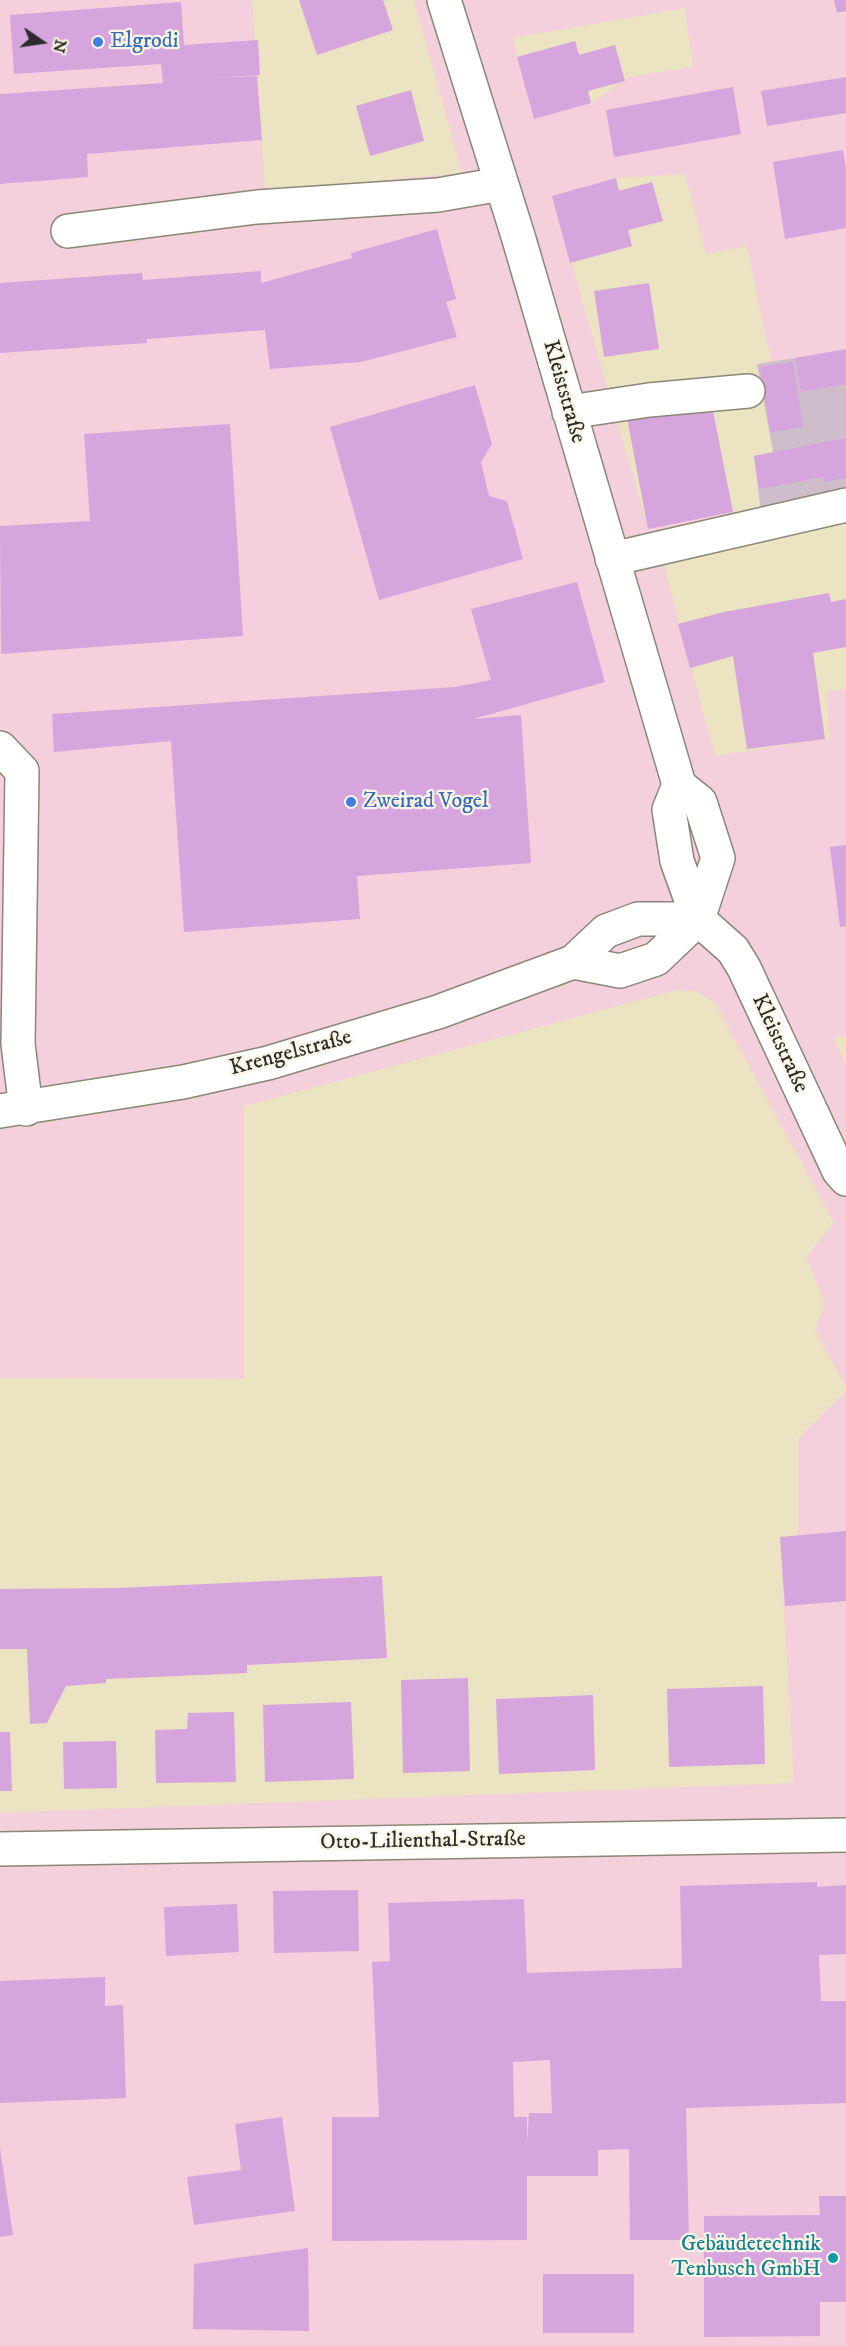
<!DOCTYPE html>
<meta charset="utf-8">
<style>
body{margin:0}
#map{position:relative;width:846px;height:2346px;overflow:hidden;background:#ebe3c1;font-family:"IM FELL DW Pica",serif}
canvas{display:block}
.north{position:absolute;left:12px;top:12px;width:60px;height:60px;-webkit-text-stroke:4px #fcf5e5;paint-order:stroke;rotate:103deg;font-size:16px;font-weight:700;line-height:24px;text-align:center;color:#2b2b2b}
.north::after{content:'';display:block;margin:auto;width:21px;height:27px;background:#2b2b2b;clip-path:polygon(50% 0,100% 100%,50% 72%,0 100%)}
</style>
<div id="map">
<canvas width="846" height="2346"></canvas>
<div class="north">N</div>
</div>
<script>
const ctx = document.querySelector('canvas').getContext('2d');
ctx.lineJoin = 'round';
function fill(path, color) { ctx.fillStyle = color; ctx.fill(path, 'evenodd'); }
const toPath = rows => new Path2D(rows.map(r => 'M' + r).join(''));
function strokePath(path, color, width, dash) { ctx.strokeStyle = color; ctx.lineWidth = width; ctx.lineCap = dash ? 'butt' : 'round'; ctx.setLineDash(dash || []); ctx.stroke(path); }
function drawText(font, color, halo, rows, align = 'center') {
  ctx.font = font + ' "IM FELL DW Pica",serif'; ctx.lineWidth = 4.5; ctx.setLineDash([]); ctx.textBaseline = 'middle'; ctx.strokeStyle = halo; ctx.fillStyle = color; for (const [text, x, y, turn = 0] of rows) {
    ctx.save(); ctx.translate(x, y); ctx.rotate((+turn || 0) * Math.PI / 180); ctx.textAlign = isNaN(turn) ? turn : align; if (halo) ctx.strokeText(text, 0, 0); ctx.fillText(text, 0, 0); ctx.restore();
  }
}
const built = toPath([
 [0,0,252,0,265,191,462,173,414,0,846,0,846,350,757,364,771,361,747,246,706,254,685,174,616,178,552,196,648,528,762,507,661,555,715,756,830,738,826,692,846,689,846,1036,833,1038,846,1065,846,1386,815,1331,825,1303,806,1257,834,1223,715,1003,697,992,677,990,244,1106,244,1379,0,1378],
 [685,8,693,67,629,77,591,103,534,119,513,38],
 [846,1391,846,2346,0,2346,0,1813,794,1783,780,1537,798,1535,798,1439]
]);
const industrial = toPath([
 [846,350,846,523,764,537,754,456,773,452,757,364]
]);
const building = toPath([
 [299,0,383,0,393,30,317,55],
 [834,0,846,0,846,11,837,13],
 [181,2,184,45,258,40,260,75,211,78,257,76,262,140,87,154,88,177,0,184,0,94,163,83,161,64,14,74,10,15],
 [575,41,579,55,615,45,625,81,588,91,591,103,534,119,517,57],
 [846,77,846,113,767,126,761,91],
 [733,87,741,134,614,157,606,110],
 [411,90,424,141,370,156,356,106],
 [843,150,846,168,846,228,785,239,773,162],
 [616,178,619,191,652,182,663,221,628,230,632,246,570,263,552,196],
 [437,229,456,299,446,302,457,337,361,362,270,369,265,330,147,339,147,343,0,353,0,283,142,273,143,280,261,271,261,283,352,258,351,253],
 [649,283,659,349,604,357,594,291],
 [846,349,846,384,801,392,795,358],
 [793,362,803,427,770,432,760,367],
 [475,385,492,444,481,462,489,496,507,501,523,559,379,600,330,427],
 [711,401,733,512,648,529,627,418],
 [230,424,243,636,1,654,0,526,90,521,84,434],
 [846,438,846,478,824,482,823,477,759,489,754,456],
 [577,582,605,682,473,719,521,715,531,863,357,876,360,919,184,932,171,741,54,752,52,714,455,687,491,680,471,609],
 [829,593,831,602,846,599,846,647,813,653,825,739,747,749,733,656,690,668,678,624,724,612],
 [846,845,846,926,840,927,830,847],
 [846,1531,846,1601,785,1606,780,1537],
 [382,1576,387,1658,247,1665,247,1673,106,1679,106,1683,66,1686,47,1723,30,1724,27,1649,0,1649,0,1589,117,1588],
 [468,1678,470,1771,403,1773,401,1680],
 [763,1686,765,1764,669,1767,667,1689],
 [593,1695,595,1770,499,1774,496,1699],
 [351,1702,354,1779,265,1782,263,1705],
 [234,1712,236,1782,156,1783,155,1730,187,1729,188,1713],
 [0,1732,10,1732,12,1791,0,1791],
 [116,1741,117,1788,64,1789,63,1742],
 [817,1882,817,1887,846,1885,846,1954,819,1955,821,2001,846,2001,846,2103,686,2108,689,2240,630,2240,629,2149,598,2150,598,2176,527,2176,527,2240,332,2241,332,2117,379,2117,372,1962,390,1961,388,1903,524,1899,527,1973,682,1968,680,1886],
 [550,2060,552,2113,529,2113,527,2144,527,2117,514,2117,513,2062],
 [358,1890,359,1951,274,1953,273,1891],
 [237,1904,239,1952,166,1956,164,1907],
 [105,1977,105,2006,123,2005,126,2098,0,2103,0,1981],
 [282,2117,295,2211,194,2225,187,2177,241,2170,235,2124],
 [0,2148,13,2235,0,2237],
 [819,2196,846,2196,846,2302,820,2302,820,2336,704,2337,704,2216,820,2215],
 [308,2248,309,2331,193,2329,194,2264],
 [543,2274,634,2274,634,2333,543,2333]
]);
const minor = toPath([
 [444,0,518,236,678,781,679,785,669,810,677,861,698,919,733,950,744,968,839,1171,846,1179],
 [68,231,257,207,438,195,501,184],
 [569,412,649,400,748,391],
 [612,559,846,505],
 [0,748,22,771,18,1044,26,1109],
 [573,962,620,971,656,959,698,919,718,858,700,802,679,785],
 [0,1111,183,1082,268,1063,438,1012,573,962,606,931,638,919,698,919],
 [0,1849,846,1835]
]);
const markers = [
 [98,42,6,"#3f7fe0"],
 [351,802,6,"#3f7fe0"],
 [833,2258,6,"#0f9aa8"]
];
const shopNames = [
 ["Elgrodi",110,42],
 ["Zweirad Vogel",363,802]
];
const streetNames = [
 ["Kleiststraße",563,392,74],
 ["Kleiststraße",779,1044,65],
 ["Krengelstraße",291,1054,-15],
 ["Otto-Lilienthal-Straße",423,1842,-1]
];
const cultureNames = [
 ["Gebäudetechnik",821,2245],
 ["Tenbusch GmbH",821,2270]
];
fill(built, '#f4cfdc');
fill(industrial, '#d0bdcc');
fill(building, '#d7a5dd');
strokePath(minor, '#8b8776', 36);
strokePath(minor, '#fff', 33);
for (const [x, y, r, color] of markers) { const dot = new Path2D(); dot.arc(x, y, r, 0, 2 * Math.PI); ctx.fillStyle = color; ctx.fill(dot); strokePath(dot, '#fcf5e5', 2); }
drawText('22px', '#366cbe', '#fcf5e5', shopNames, 'left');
drawText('22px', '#2b2b2b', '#fcf5e5', streetNames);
drawText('22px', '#0d838f', '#fcf5e5', cultureNames, 'right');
</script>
